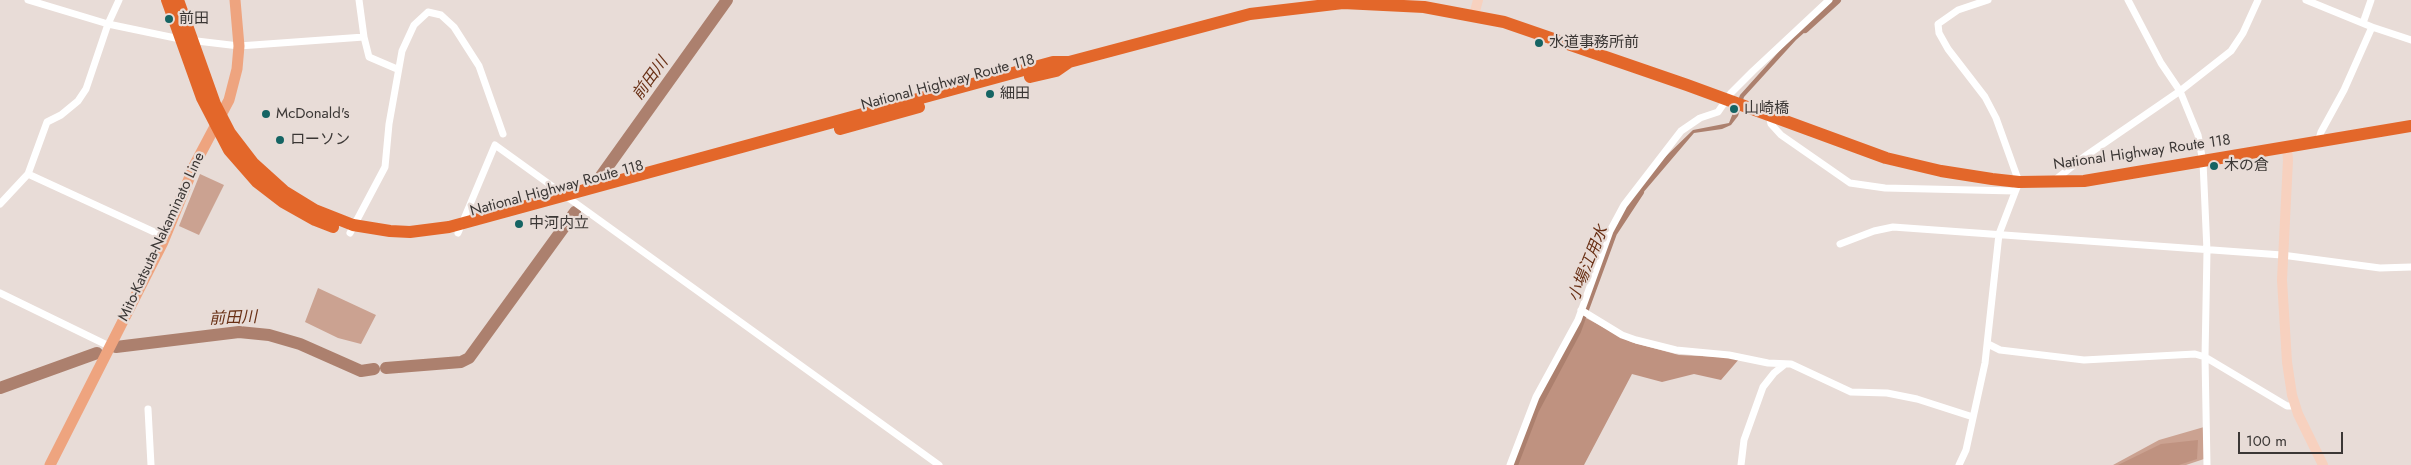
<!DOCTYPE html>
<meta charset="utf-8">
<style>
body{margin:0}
#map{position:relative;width:2411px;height:465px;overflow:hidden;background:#e8dcd7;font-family:Jost,sans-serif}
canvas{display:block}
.scale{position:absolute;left:2238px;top:432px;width:105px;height:22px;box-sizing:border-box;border:2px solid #3b3735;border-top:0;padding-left:6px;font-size:15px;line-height:18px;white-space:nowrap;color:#3b3735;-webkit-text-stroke:4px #e8dcd7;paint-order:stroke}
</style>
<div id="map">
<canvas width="2411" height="465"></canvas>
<div class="scale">100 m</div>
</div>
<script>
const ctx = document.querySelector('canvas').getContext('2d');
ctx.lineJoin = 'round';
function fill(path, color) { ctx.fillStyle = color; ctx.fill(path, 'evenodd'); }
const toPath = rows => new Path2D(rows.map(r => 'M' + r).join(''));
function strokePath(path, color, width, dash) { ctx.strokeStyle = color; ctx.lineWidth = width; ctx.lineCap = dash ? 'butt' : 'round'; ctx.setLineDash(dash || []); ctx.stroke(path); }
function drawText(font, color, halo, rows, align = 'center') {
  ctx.font = font + ' Jost,"Noto Sans JP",sans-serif'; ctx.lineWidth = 4.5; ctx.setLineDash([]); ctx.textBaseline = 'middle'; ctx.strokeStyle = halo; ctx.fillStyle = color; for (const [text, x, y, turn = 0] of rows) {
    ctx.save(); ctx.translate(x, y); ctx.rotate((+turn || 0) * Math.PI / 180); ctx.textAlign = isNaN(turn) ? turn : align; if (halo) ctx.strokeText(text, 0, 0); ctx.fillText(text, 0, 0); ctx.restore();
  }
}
const green = toPath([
 [200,174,224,185,199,235,179,226],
 [318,288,376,315,361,344,338,338,305,322],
 [2204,427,2204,459,2186,465,2113,465,2159,440]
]);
const forest = toPath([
 [1586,318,1631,342,1679,355,1740,358,1721,380,1694,374,1662,382,1632,374,1584,465,1515,465,1537,407],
 [2198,440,2197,459,2179,465,2118,465,2161,444]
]);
const water = toPath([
 [1811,20,1814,24,1796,40,1744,97,1738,116,1731,125,1722,129,1694,133,1636,201,1632,197,1664,158,1693,130,1729,123,1740,95,1792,37]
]);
const canal = toPath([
 [1805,29,1837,0],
 [1514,465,1535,410,1577,331,1613,233,1640,192]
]);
const river = toPath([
 [601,176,727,0],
 [116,347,239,332,269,335,300,344,361,371,374,369],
 [386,368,461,362,469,358,575,212],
 [0,388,97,353]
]);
const street = toPath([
 [28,0,108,24,180,39,239,46,364,37,369,57,397,69],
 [119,0,108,24,86,89,78,101,61,115,47,122,28,174,165,237],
 [359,0,364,37],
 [2128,0,2161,63,2180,91,2198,135,2203,162,2207,251,2205,357,2207,465],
 [2306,0,2372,27,2411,40],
 [2363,23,2371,0],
 [1769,115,1771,124,1781,135,1850,183,1885,188,2015,191],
 [2318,142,2321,132,2344,90,2372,27],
 [2055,180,2084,157,2180,91,2231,51,2243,33,2258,0],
 [0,204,28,174],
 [350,233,385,167,389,124,402,51,414,25,428,12,441,15,454,27,479,66,503,134],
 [458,233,495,145,939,465],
 [1840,244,1874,231,1893,227,2282,255,2380,268,2411,267],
 [0,293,111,347],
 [1581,310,1622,335,1636,340,1676,350,1729,355,1768,363,1791,364,1851,392,1887,393,1917,399,1973,417],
 [1988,344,2000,350,2084,360,2195,354,2205,357,2287,406,2295,406],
 [148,409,151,465],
 [1510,465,1536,397,1578,320,1610,231,1624,205,1681,131,1700,118,1718,112,1731,93,1753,71,1829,0],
 [1741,465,1744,440,1763,387,1774,373,1784,365],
 [1959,465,1966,450,1985,363,1999,234,2019,182,1996,118,1985,97,1948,49,1939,33,1938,24,1958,10,1988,0]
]);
const secondary = toPath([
 [1474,15,1478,0],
 [2287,148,2288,160,2282,280,2287,362,2292,395,2298,414,2323,465]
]);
const primary = toPath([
 [50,465,163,242,195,164,229,100,237,69,239,46,235,0]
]);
const highway = toPath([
 [167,0,202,98,229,150,257,182,283,202,315,220,333,227],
 [178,0,215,104,230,133,253,163,284,191,315,210,353,225,390,231,410,232,449,227,1053,62,1069,62,1250,14,1343,3,1424,7,1504,22,1687,85,1886,158,1941,171,1992,179,2019,182,2084,181,2411,126],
 [1030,77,1056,71,1069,62],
 [840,129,919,107]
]);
const markers = [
 [169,19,5,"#156463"],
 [1539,43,5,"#156463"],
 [990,94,5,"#156463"],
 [1734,109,5,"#156463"],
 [266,114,5,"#156463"],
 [280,140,5,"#156463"],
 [2214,166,5,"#156463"],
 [519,224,5,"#156463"]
];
const poiNames = [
 ["前田",179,19],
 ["水道事務所前",1549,43],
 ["細田",1000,94],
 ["山崎橋",1744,109],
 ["McDonald's",276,114],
 ["ローソン",290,140],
 ["木の倉",2224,166],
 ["中河内立",529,224]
];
const streetNames = [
 ["National Highway Route 118",948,83,-15],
 ["National Highway Route 118",2142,153,-8],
 ["National Highway Route 118",557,189,-15],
 ["Mito-Katsuta-Nakaminato Line",162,237,-65]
];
const waterNames = [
 ["前田川",651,79,-54],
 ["小場江用水",1589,264,-68],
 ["前田川",233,319,-2]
];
fill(green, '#cba291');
fill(forest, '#bf9280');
fill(water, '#ac806e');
strokePath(canal, '#ac806e', 8);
strokePath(river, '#ac806e', 12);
strokePath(street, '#fff', 7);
strokePath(secondary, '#f7d1bf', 10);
strokePath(primary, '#eea47f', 11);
strokePath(highway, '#e3672a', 12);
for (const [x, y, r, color] of markers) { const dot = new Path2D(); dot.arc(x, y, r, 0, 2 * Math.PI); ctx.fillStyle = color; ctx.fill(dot); strokePath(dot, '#e8dcd7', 2); }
drawText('15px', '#3b3735', '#e8dcd7', poiNames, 'left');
drawText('15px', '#3b3735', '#e8dcd7', streetNames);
drawText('italic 16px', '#693015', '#e8dcd7', waterNames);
</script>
